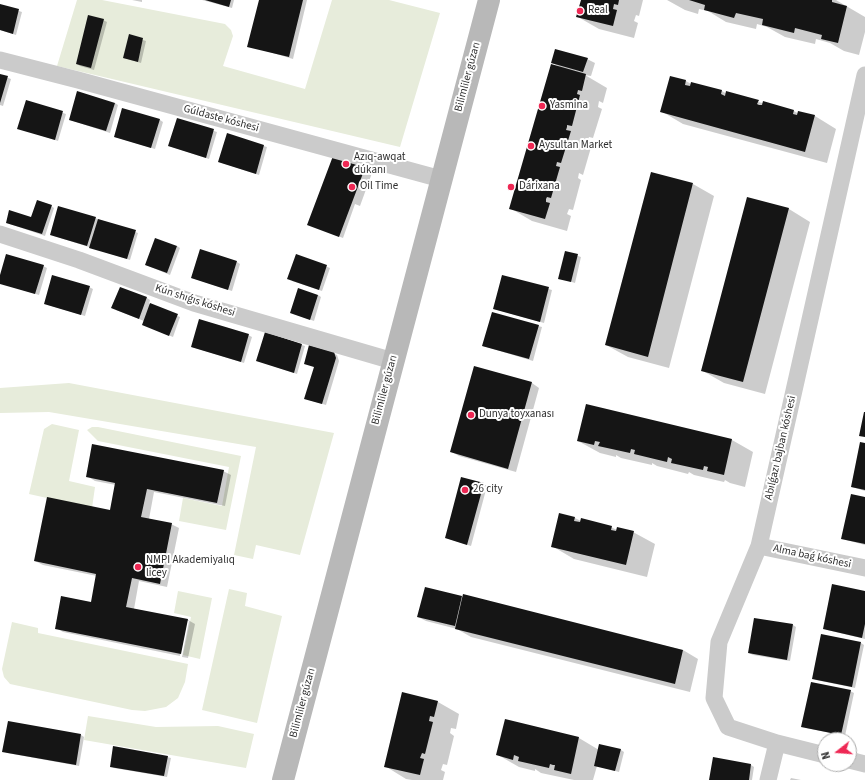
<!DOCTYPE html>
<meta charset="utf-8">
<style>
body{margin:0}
#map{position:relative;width:865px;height:780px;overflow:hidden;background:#fff;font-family:"Source Sans 3",sans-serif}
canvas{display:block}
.north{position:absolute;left:817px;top:732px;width:40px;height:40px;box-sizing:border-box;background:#fff;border:1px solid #ababab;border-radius:50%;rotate:253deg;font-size:11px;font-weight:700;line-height:16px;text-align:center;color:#2e2e2e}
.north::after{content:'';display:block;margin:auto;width:14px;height:18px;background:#ee2854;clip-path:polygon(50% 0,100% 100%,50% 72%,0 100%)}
</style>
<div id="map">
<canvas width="865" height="780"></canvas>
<div class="north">N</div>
</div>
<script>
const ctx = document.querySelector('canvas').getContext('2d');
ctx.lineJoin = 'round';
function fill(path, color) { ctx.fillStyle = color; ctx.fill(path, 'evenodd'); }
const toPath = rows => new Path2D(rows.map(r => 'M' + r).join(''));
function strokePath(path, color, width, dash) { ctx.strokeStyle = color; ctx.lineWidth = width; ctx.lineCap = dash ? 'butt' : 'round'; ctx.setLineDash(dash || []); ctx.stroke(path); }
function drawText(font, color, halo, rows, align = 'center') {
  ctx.font = font + ' "Source Sans 3",sans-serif'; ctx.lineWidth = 4; ctx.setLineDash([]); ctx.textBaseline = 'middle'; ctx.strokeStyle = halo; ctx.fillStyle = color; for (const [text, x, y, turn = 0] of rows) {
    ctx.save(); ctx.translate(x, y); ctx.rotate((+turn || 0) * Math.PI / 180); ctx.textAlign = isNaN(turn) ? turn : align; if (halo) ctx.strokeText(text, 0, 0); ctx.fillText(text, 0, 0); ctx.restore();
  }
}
const green = toPath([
 [77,0,102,0,225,24,231,30,233,36,223,66,305,89,332,0,389,0,440,13,400,147,57,66],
 [69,383,334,433,300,555,256,545,253,559,234,555,256,447,49,412,0,413,0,388],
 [52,424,79,430,69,481,95,487,92,508,29,494,44,429],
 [92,427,98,427,241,456,226,530,179,521,183,498,222,506,229,467,98,441,87,430],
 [229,589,247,593,245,606,282,616,257,723,202,710],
 [178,591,212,598,200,659,183,655,191,617,174,613],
 [12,622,38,628,38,633,188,664,185,682,178,698,166,707,145,711,132,710,10,684,4,677,2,669],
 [88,716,156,727,218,726,254,734,246,768,84,740]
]);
const shadow = toPath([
 [132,0,142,0,142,2],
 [202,0,234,0,232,8],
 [260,0,307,0,293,59,249,46],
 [582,0,643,0,639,16,636,15,634,21,638,23,634,38,599,29,578,17],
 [667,0,836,0,865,17,865,32,859,55,844,51,830,43,816,39,815,44,785,37,767,27,757,24,756,29,726,22,708,11,699,9,698,14,685,10],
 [0,5,22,12,16,35,0,30],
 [103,20,107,22,94,70,80,66,77,64],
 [130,36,146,41,141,63,124,58],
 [587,59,595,63,591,76,585,75,607,88,603,103,599,101,598,107,602,109,593,138,589,137,588,140,588,142,592,144,583,175,579,173,578,178,581,180,573,210,569,209,567,214,571,216,567,231,532,221,510,208,560,67,552,63],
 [0,75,11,79,3,106,0,105],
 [671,77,686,81,691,84,722,91,727,94,794,111,799,114,799,112,815,116,836,129,827,163,683,124,661,111],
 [27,101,66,114,58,141,18,128],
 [115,103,118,105,110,133,70,120],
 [177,119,217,132,209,159,169,146],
 [160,120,163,122,155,149,115,137],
 [228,135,267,147,259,175,219,162],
 [364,169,372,173,360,206,355,204,343,238,312,226],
 [693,184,714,196,669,368,628,357,606,345],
 [748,198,789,209,810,222,765,394,724,383,703,371],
 [51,206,54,208,45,236,10,224,32,219],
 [95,218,138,233,130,260,54,236],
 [177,246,180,248,170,275,146,265],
 [566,252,581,257,575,283,559,278],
 [296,255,330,268,322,291,292,281],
 [237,262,240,264,232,291,192,278],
 [43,266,47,268,39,295,0,283,0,279],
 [503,276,552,290,544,323,494,309],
 [89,287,93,289,85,316,48,305],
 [120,288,147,298,150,300,149,304,180,317,173,337,146,326,144,321,116,310],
 [318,295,321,297,314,321,294,314],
 [538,326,542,327,533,361,483,346],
 [265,334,305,346,297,374,258,361],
 [248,335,252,337,244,363,192,347],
 [333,353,337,355,339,361,326,405,309,400,315,367,305,363],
 [475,368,532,383,539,388,516,472,459,456,452,452],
 [587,406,732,440,753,452,745,487,730,483,725,480,724,482,694,475,689,472,688,474,657,466,652,463,652,465,621,458,616,455,616,457,600,453,578,441],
 [865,444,865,491,852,487],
 [223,471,231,475,225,506,154,492,149,519,171,524,179,528,167,587,139,581,134,609,188,620,195,624,188,658,182,657,189,621,187,621,180,656,63,632,56,628,92,603,97,576,43,565,35,561,110,511,116,485,95,481,87,476],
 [484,484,487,486,471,546,446,538],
 [865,498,865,545,846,540,842,538],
 [560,514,575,518,581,521,611,527,617,530,633,532,655,544,647,577,574,559,552,546],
 [865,592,865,639,827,630,824,628],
 [462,597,683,650,698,659,690,692,471,637,457,629,426,621,418,617],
 [793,625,796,627,790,661,753,655,749,653],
 [861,643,864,645,855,688,816,680,813,678],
 [850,691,854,693,845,736,806,728,803,726],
 [403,693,438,702,459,714,456,729,451,728,450,733,454,736,447,765,443,764,441,770,445,772,443,780,412,780,406,779,385,766],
 [506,720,579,738,599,750,600,745,621,750,624,752,619,772,597,766,593,780,574,780,541,773,535,769,535,771,519,767,498,755],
 [81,735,84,737,79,766,7,753,3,751],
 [167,757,171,758,167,777,114,768,111,766],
 [714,759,751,765,754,767,752,780,710,780],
 [791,778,801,780,790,780]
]);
const building = toPath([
 [205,0,231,0,229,7],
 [259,0,303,0,289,57,247,47],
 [581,0,619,0,618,5,614,4,613,9,617,10,613,26,576,17],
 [689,0,832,0,832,2,847,6,838,43,821,39,822,35,795,28,794,33,762,25,763,19,736,13,734,18,704,10,705,5],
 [0,4,19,9,13,34,0,30],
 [88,15,104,19,91,68,76,64],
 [129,34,143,38,138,62,123,58],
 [555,49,588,58,583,72,551,63],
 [551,64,586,74,582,91,578,90,577,94,580,95,572,126,567,125,567,127,566,130,571,131,561,163,557,162,556,166,560,167,551,198,547,197,546,199,546,202,550,203,545,219,509,209],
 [0,74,8,76,0,103],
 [670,76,686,80,685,85,690,86,691,82,722,90,721,94,725,96,726,91,759,100,757,104,759,105,762,105,763,101,794,110,793,114,797,115,798,111,815,115,805,152,660,112],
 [77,91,115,103,106,131,69,120],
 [26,100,63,111,55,140,17,129],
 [122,108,160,119,151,148,114,137],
 [177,118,214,129,206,158,168,146],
 [227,133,264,145,256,174,218,162],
 [333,156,365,168,339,237,307,225],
 [651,172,693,183,648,357,605,345],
 [747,197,789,208,743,382,701,371],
 [37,200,52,205,42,234,6,223,9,210,31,217],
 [58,206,96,217,87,246,50,235],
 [98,219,136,230,127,259,89,248],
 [155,238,177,246,167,273,145,265],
 [200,249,237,261,228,290,191,278],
 [565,251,578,254,571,282,558,279],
 [6,254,44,265,35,294,0,284,0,275],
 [296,254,327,265,319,290,287,279],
 [52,275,90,286,81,315,44,304],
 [502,275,549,287,540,322,493,309],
 [120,287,147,297,139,319,111,308],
 [298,288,318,295,310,320,290,313],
 [150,303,178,314,169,336,142,325],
 [492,312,539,325,529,359,482,346],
 [199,319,249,334,241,362,191,347],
 [265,332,302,344,294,373,256,361],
 [309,345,334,352,336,358,322,404,304,399,314,367,304,364],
 [474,366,532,382,508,469,450,452],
 [586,404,732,439,724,475,707,471,708,467,704,466,703,470,671,463,672,459,668,457,667,462,634,454,635,450,631,449,630,453,598,446,600,442,595,441,594,445,577,441],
 [864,412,865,412,865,437,859,436],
 [860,442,865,443,865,490,851,487],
 [92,444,224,470,217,503,147,489,141,517,172,523,160,584,132,578,126,607,188,619,181,654,55,629,61,596,91,602,96,574,34,561,47,497,110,510,115,483,86,477],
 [461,477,484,483,467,545,445,538],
 [851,494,865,497,865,544,841,539],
 [559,513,575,517,574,521,580,522,581,518,612,526,611,530,616,531,617,527,634,531,626,565,551,547],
 [832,584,865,591,865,624,862,638,823,629],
 [425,587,462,596,455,626,417,617],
 [463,594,683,650,675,684,455,629],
 [754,618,793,624,787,660,748,653],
 [821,634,861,642,852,687,812,679],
 [811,682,851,690,841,735,801,727],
 [402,692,438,701,434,717,430,716,429,721,433,722,425,754,422,753,420,758,424,759,420,775,384,767],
 [505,719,579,737,571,774,554,770,555,765,553,765,550,764,549,768,518,761,519,757,514,755,513,760,496,755],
 [8,721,81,734,76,765,2,752],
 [599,744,621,749,615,771,594,766],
 [113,746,168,756,164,776,110,767],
 [713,757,751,764,749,780,709,780]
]);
const minor = toPath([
 [0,60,78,80,441,179],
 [0,234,79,260,194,303,393,361],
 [759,546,865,568],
 [777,743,825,755],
 [849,760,865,764],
 [768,780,777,743,728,727,714,698,719,642,759,546,865,75]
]);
const secondary = toPath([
 [283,780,489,0]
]);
const markers = [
 [580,11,4,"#ee2854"],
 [542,106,4,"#ee2854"],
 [531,146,4,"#ee2854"],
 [346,164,4,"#ee2854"],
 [352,187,4,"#ee2854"],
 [511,187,4,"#ee2854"],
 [471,415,4,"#ee2854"],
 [465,490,4,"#ee2854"],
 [138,567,4,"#ee2854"]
];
const poiNames = [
 ["Real",588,11],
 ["Yasmina",550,106],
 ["Aysultan Market",539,146],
 ["Azıq-awqat",354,158],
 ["dúkanı",354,171],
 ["Oil Time",360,187],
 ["Dárixana",519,187],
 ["Dunya toyxanası",479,415],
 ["26 city",473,490],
 ["NMPI Akademiyalıq",146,561],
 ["licey",146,574]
];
const streetNames = [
 ["Bilimliler gúzarı",468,77,-75],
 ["Gúldaste kóshesi",221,119,15],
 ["Kún shıǵıs kóshesi",195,301,18],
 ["Bilimliler gúzarı",385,390,-75],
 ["Abılǵazı bajban kóshesi",781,448,-77],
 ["Alma baǵ kóshesi",812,557,12],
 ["Bilimliler gúzarı",303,703,-75]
];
fill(green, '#e7ecdb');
fill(shadow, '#0003');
fill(building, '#151515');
strokePath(minor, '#cbcbcb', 17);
strokePath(secondary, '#b8b8b8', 22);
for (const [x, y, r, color] of markers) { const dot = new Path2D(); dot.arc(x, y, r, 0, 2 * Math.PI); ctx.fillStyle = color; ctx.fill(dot); strokePath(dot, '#fff', 1.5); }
drawText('11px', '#2e2e2e', '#fff', poiNames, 'left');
drawText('11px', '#2e2e2e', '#fff', streetNames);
</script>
